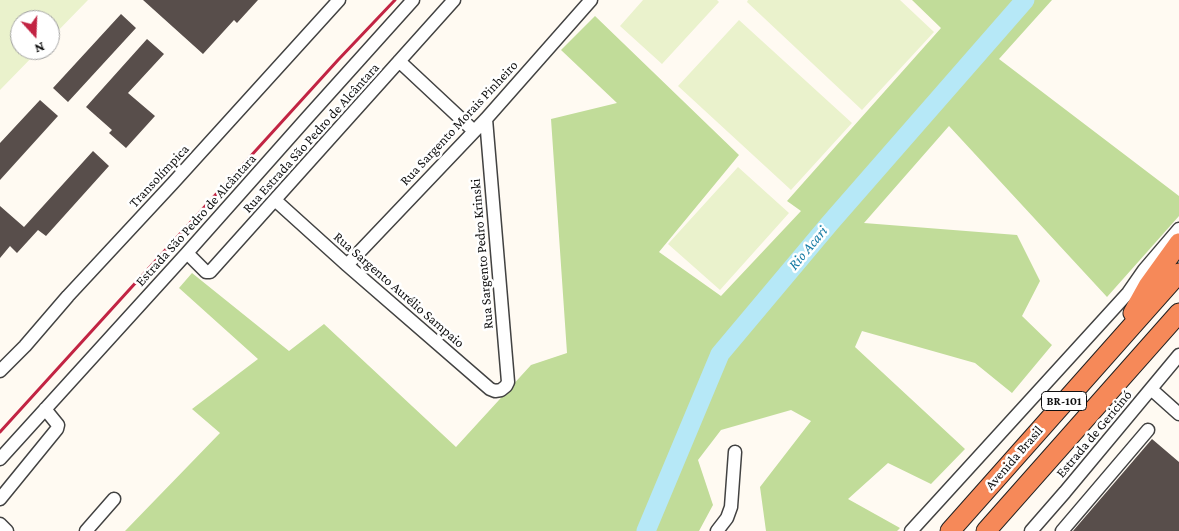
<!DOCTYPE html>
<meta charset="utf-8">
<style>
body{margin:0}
#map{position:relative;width:1179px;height:531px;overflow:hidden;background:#fffaf2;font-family:"Crimson Pro",serif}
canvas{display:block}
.north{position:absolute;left:10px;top:10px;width:50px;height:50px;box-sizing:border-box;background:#fff;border:1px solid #9f9f9f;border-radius:50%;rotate:160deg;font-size:14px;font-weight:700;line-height:20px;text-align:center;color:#0f0f0f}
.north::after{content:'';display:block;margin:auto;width:18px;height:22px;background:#c22443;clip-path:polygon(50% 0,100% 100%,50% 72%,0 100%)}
</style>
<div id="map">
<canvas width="1179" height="531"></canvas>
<div class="north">N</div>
</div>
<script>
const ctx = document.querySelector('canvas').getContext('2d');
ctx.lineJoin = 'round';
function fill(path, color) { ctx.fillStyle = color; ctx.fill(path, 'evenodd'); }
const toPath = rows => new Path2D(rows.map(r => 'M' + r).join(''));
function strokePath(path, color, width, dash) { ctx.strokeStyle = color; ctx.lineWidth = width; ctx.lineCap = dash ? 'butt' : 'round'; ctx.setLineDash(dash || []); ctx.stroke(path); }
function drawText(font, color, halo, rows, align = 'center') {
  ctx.font = font + ' "Crimson Pro",serif'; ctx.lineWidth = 5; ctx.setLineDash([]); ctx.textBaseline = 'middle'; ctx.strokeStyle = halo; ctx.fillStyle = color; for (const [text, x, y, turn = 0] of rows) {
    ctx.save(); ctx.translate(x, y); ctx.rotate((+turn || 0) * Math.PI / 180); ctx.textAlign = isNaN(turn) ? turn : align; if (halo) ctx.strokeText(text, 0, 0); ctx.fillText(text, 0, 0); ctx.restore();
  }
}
const forest = toPath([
 [912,0,1052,0,999,59,1179,196,1179,216,1107,297,949,126,864,223,1017,235,1040,281,1022,316,1052,345,1012,393,975,363,862,331,855,347,965,449,931,484,888,463,848,499,900,528,897,531,766,531,760,487,811,421,791,410,721,430,698,460,713,505,699,531,125,531,220,433,192,409,258,359,179,288,192,273,289,351,324,324,456,447,531,365,567,353,551,119,617,103,561,50,595,16,739,155,659,252,721,296,801,211,787,201,941,28]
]);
const pitch = toPath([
 [0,0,88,0,50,39,50,20,20,20,20,50,39,50,0,90],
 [643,0,717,0,719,2,662,64,620,26],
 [748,0,900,0,934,32,862,110,747,2],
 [739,20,852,123,791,190,678,86],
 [738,167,789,213,720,290,668,244]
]);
const river = toPath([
 [646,531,720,354,830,223,1025,0]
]);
const building = toPath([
 [143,0,258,0,237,23,234,20,203,54],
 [121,14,136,28,68,102,53,88],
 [147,39,164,54,128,93,155,116,126,148,109,133,112,130,86,107],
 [40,100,58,116,0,180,0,143],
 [93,151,109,166,46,236,38,230,17,253,10,246,0,258,0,206,24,227],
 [1152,439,1179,462,1179,531,1073,531]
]);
const minor = toPath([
 [399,61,474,131],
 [275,200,347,265,490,389,495,391,501,390,506,386,508,382,486,119],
 [187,253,206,272,210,272,454,0],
 [347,265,486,119,591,0],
 [0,371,25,346,68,296,173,183,339,0],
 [1151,389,1179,414],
 [0,459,187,253,306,119,413,0],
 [0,499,57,429,58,425,45,409],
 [0,524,7,531],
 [86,531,114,499],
 [717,531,727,518,731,507,735,452],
 [911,531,1128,293,1144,270,1179,229],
 [1031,531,1065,492,1179,355],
 [1062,531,1148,430]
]);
const highway = toPath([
 [1133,313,1148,286,1179,243],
 [950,531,1179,273],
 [986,531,1179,313]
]);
const rail = toPath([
 [0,432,338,60,395,0]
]);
const shields = [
 [1064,401,45]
];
const shieldNames = [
 ["BR-101",1064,401]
];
const streetNames = [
 ["Rua Sargento Morais Pinheiro",459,123,-47],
 ["Rua Estrada São Pedro de Alcântara",311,138,-48],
 ["Transolímpica",159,176,-47],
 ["Estrada São Pedro de Alcântara",196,220,-48],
 ["Rua Sargento Pedro Krinski",482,254,-95],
 ["Rua Sargento Aurélio Sampaio",399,290,41],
 ["Estrada de Gericinó",1094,434,-50],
 ["Avenida Brasil",1014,458,-49]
];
const waterNames = [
 ["Rio Acari",808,248,-50]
];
fill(forest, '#c1dc99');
fill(pitch, '#eaf2cc');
strokePath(river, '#b6e8f7', 19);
fill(building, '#584e4b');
strokePath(minor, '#424242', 15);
strokePath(highway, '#202020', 21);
strokePath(minor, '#fff', 12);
strokePath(highway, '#f68959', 19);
strokePath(rail, '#c22443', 3);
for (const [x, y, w] of shields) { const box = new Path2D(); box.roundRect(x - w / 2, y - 9.5, w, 19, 4); ctx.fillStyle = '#fff'; ctx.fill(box); strokePath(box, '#0f0f0f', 1); }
drawText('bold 12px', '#0f0f0f', null, shieldNames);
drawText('14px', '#0f0f0f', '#fff', streetNames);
drawText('italic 15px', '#167ba4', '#fff', waterNames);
</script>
